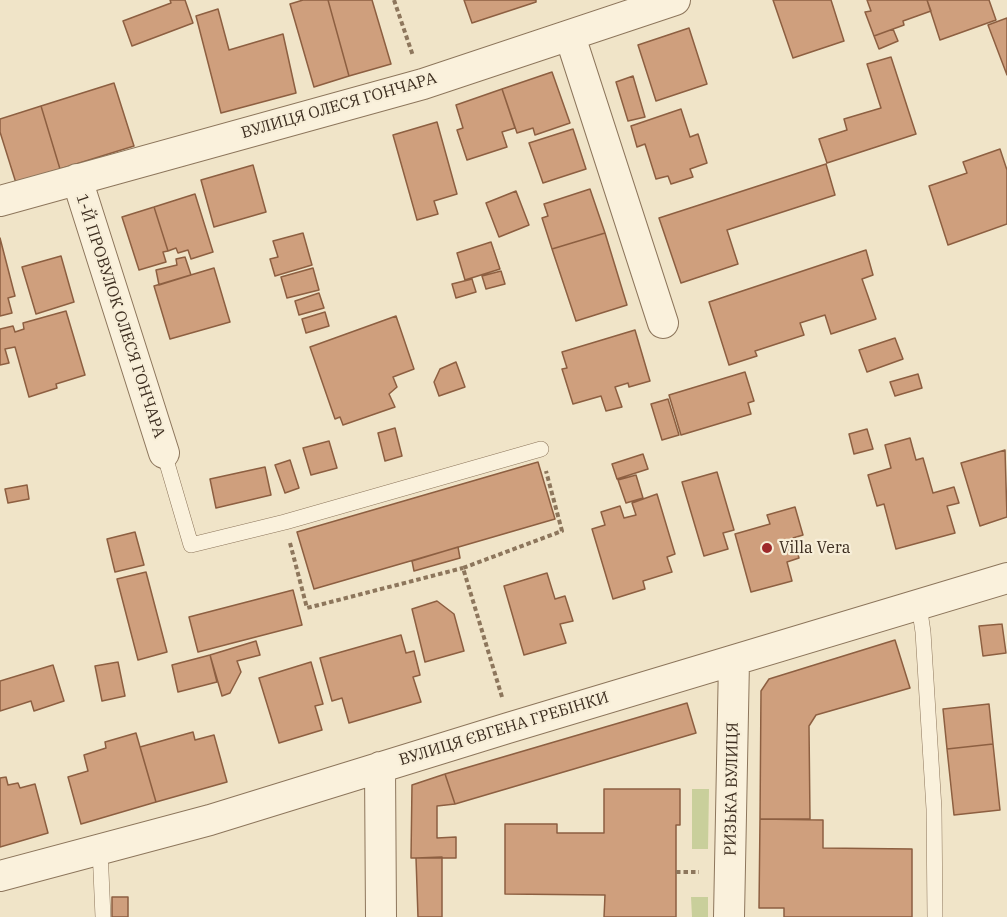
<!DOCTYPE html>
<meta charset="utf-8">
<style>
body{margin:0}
canvas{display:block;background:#f0e4c8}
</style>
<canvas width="1007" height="917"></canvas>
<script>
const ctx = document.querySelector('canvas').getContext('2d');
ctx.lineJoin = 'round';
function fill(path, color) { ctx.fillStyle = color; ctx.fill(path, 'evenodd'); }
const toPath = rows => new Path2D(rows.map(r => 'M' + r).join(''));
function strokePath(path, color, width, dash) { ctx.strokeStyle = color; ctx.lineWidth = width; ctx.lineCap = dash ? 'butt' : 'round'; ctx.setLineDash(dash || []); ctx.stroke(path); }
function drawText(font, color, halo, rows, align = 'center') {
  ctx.font = font + ' "IBM Plex Serif",serif'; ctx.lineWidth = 4.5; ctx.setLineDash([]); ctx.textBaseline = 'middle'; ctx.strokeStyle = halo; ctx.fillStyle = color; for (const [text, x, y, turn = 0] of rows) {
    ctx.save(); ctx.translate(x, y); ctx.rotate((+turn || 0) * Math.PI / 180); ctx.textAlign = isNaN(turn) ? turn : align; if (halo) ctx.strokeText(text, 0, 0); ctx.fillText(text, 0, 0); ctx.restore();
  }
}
const green = toPath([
 [692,789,709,789,708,849,692,849],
 [691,897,708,897,708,917,692,917]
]);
const building = toPath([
 [170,0,185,0,193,23,132,46,123,21,171,3,170,0],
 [303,0,328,0,349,76,314,87,290,4,303,0],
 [328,0,372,0,391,64,349,76,328,0],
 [464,0,536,0,536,2,472,23,464,0],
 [773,0,831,0,844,41,793,58,773,0],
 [867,0,927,0,931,11,903,21,904,25,874,36,865,12,871,11,867,0],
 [927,0,989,0,996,20,940,40,927,0],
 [218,9,229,50,283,34,296,93,221,113,196,16,218,9],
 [1007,18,1007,75,988,25,1007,18],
 [689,28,707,84,656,101,638,45,689,28],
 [893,29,898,41,879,49,874,36,893,29],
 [891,57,916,134,827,163,819,139,847,130,844,119,881,108,867,64,891,57],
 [552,72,570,123,535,135,533,128,517,133,502,89,552,72],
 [633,76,645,117,628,121,616,82,633,76],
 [114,83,134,146,60,169,41,106,114,83],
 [502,89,515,128,502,132,507,147,467,160,457,130,463,128,456,105,502,89],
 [41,106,60,169,16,183,0,132,0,119,41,106],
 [681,109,690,137,698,134,707,163,690,169,693,177,671,184,668,176,656,179,645,144,637,147,631,126,681,109],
 [437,122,457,194,434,201,438,214,417,220,393,135,437,122],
 [573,129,586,169,543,183,529,143,573,129],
 [1000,149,1007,170,1007,224,948,245,929,186,967,173,963,162,1000,149],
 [826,164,835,195,727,230,738,264,681,283,659,218,826,164],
 [253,165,266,212,214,227,201,180,253,165],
 [590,189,605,233,552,249,542,218,548,216,544,204,590,189],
 [516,191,529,225,499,237,486,203,516,191],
 [195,194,213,252,191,259,188,250,178,253,176,248,168,251,154,207,195,194],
 [154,207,168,251,163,252,166,262,139,270,122,217,154,207],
 [303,233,312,265,275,276,270,259,278,257,273,241,303,233],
 [605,233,627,305,576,321,552,249,605,233],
 [0,238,15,296,8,298,12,313,0,316,0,238],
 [491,242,500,269,465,280,457,253,491,242],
 [866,250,873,275,862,279,876,319,831,334,825,315,800,323,804,335,755,351,757,356,729,365,709,302,866,250],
 [61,256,74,302,36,314,22,267,61,256],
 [185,257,191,275,159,285,156,270,177,265,176,259,185,257],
 [214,268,230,322,170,339,154,286,214,268],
 [313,268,319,290,287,298,281,277,313,268],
 [501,271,505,284,486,289,482,276,501,271],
 [472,279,476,292,456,298,452,284,472,279],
 [319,293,324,308,299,315,295,301,319,293],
 [66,311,85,375,56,384,57,388,29,397,15,347,5,349,9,363,0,365,0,329,13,326,15,332,24,329,23,323,66,311],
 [325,312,329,326,306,333,302,319,325,312],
 [396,316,414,369,393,377,397,387,389,394,395,407,343,425,340,417,335,419,310,347,396,316],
 [635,330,650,381,629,387,628,383,615,387,622,407,606,411,601,396,573,404,562,369,567,368,562,352,635,330],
 [895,338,903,359,867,372,859,350,895,338],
 [456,362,465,387,439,396,434,382,440,369,456,362],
 [745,372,754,401,748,403,751,414,681,435,669,395,745,372],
 [918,374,922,388,895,396,890,382,918,374],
 [668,399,679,435,662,440,651,404,668,399],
 [395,428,402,456,385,461,378,433,395,428],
 [867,429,873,449,854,454,849,434,867,429],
 [910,438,916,460,923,458,933,493,954,487,959,503,947,506,955,533,896,549,884,504,877,506,868,475,891,468,885,445,910,438],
 [329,441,337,468,311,475,303,448,329,441],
 [1005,450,1007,517,980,526,961,463,1005,450],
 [643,454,648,469,617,479,612,464,643,454],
 [290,460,299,488,285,493,275,465,290,460],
 [538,462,555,519,314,589,297,532,538,462],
 [265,467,271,495,216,508,210,479,265,467],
 [717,472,734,530,723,533,728,549,704,556,682,482,717,472],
 [636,475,643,498,626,503,618,480,636,475],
 [27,485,29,499,8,503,5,489,27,485],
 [657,494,675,554,667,557,672,572,643,581,645,589,613,599,592,529,605,525,601,512,620,506,624,518,636,515,632,503,657,494],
 [795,507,803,535,793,538,799,558,787,562,792,581,751,592,735,534,770,524,767,515,795,507],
 [135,532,144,565,115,572,107,539,135,532],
 [458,547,460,558,414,571,412,561,458,547],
 [146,572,167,652,138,660,117,579,146,572],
 [547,573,555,599,565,596,573,621,560,624,566,643,524,655,504,586,547,573],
 [293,590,302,625,198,652,189,617,293,590],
 [437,601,454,614,464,651,425,662,412,609,437,601],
 [1002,624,1006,653,983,656,979,626,1002,624],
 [401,635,406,653,414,651,420,675,413,677,421,702,349,723,342,698,332,701,320,658,401,635],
 [895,640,910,688,816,715,809,726,810,819,760,819,761,691,769,679,895,640],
 [256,641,260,655,237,661,241,672,230,693,222,696,210,655,256,641],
 [210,655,217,682,178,692,172,665,210,655],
 [118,662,125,696,102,701,95,666,118,662],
 [311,662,323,704,315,706,322,730,279,743,259,678,311,662],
 [53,665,64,701,34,711,31,701,0,711,0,681,53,665],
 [687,703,696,733,455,804,445,774,687,703],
 [989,704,993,744,947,749,943,709,989,704],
 [193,732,195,740,214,735,227,782,156,802,140,747,193,732],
 [136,733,156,802,81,824,68,777,88,771,84,755,106,748,105,742,136,733],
 [993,744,1000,810,954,815,947,749,993,744],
 [445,774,455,804,437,806,437,838,456,837,456,858,411,858,412,785,445,774],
 [6,777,8,785,18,783,20,788,35,784,48,833,0,847,0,778,6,777],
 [604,789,680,789,680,825,676,825,676,917,604,917,605,895,505,894,505,824,557,824,557,833,604,833,604,789],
 [760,819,823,820,823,848,912,849,912,917,784,917,784,908,759,908,760,819],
 [442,857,442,917,418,917,416,858,442,857],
 [112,897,128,897,128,917,112,917,112,897]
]);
const path = toPath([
 [394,0,413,56],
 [290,543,307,608,463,568],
 [502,697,463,568,562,531,546,471],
 [676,872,699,872]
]);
const lane = toPath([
 [164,453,191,545,285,522,541,449],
 [919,605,923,632,934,809,935,917],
 [100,849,103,917]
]);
const street = toPath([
 [570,36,663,323],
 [77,179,164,453],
 [0,201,423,84,675,0],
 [380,767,381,917],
 [0,876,210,820,508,728,1007,578],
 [729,917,734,661]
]);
const markers = [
 [767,548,6,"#9e2a2b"]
];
const streetNames = [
 ["ВУЛИЦЯ ОЛЕСЯ ГОНЧАРА",339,106,-16],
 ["1-Й ПРОВУЛОК ОЛЕСЯ ГОНЧАРА",120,316,72],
 ["ВУЛИЦЯ ЄВГЕНА ГРЕБІНКИ",504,729,-17],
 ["РИЗЬКА ВУЛИЦЯ",732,789,-89]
];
const poiNames = [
 ["Villa Vera",779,548]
];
fill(green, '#c9cf9b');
fill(building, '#cf9f7d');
strokePath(building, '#8d5f41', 1.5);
strokePath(lane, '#8d765c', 16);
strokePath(street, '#8d765c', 32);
strokePath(path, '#8d765c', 4, [4.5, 3]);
strokePath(lane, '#faf1dc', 15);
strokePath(street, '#faf1dc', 30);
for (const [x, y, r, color] of markers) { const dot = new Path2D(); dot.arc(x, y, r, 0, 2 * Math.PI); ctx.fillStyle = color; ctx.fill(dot); strokePath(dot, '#f7eed8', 2); }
drawText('16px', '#3d2e20', '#f7eed8', streetNames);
drawText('16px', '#3d2e20', '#f7eed8', poiNames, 'left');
</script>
